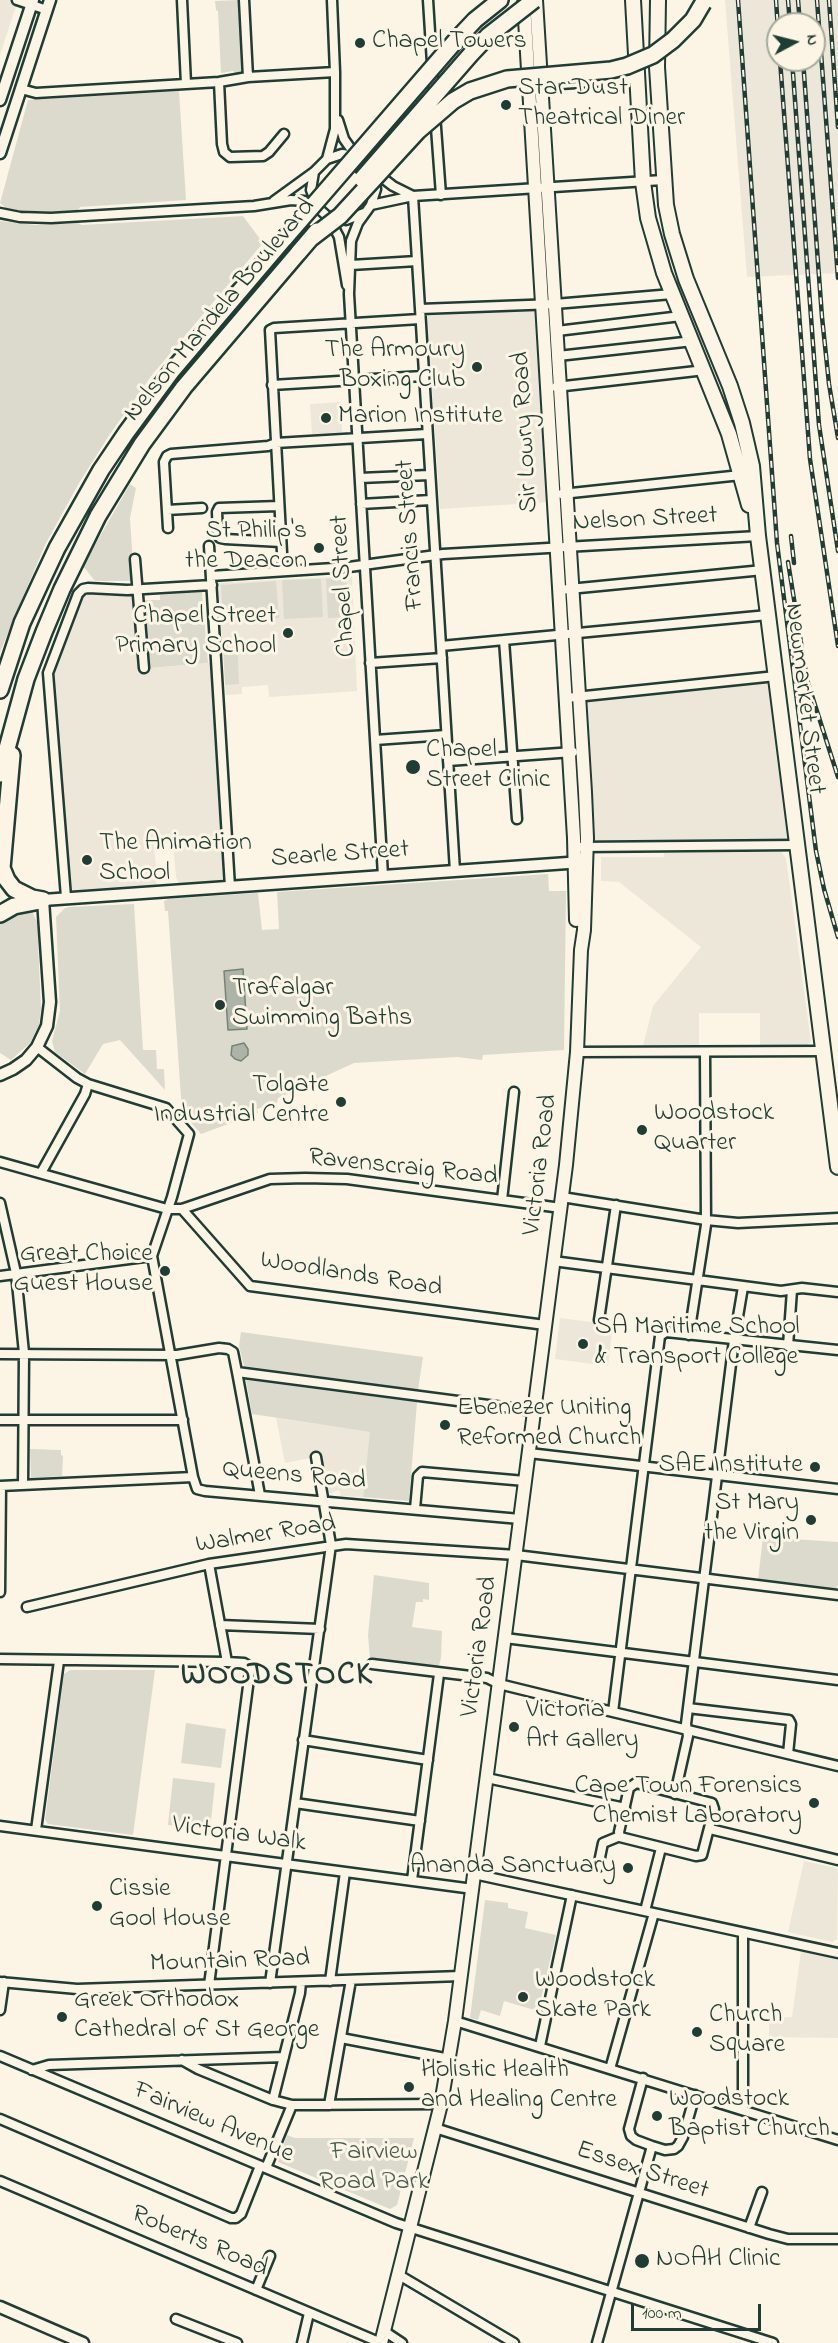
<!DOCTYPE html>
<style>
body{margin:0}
#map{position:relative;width:838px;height:2343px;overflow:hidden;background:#fcf5e5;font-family:"Indie Flower",sans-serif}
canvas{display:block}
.north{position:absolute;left:766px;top:12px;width:60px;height:60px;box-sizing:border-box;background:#fcf5e5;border:2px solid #a4ab9e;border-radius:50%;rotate:83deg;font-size:16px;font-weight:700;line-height:24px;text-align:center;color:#1f3d34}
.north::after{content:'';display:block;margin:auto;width:21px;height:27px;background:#1f3d34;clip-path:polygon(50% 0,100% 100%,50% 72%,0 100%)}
.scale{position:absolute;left:631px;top:2304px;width:130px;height:27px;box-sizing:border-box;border:3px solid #1f3d34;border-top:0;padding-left:8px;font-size:18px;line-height:21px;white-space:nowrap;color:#1f3d34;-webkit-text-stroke:4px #fcf5e5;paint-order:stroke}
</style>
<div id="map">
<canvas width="838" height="2343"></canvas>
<div class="north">N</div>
<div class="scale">100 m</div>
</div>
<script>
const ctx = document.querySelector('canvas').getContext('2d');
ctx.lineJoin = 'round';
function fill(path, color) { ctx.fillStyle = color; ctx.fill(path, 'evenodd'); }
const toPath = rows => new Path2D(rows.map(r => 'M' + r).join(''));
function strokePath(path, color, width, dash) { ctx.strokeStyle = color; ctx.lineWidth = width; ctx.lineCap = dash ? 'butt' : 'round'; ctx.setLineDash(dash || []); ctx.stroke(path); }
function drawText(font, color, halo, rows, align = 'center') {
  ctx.font = font + ' "Indie Flower",sans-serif'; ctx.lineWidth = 6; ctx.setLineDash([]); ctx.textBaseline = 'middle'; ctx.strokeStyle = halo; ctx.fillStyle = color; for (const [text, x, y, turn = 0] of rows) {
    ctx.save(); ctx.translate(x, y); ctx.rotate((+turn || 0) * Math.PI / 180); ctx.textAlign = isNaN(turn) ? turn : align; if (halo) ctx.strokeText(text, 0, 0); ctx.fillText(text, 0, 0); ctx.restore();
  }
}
const built = toPath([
 [0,0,18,0,0,55],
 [725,0,838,0,838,273,747,277],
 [778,24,814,24,814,60,778,60],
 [535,307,548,502,440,509,427,311],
 [341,402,342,432,312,434,310,404],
 [352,576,357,691,269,697,268,685,242,687,242,694,226,695,218,583],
 [88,594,123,596,143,595,150,668,210,663,223,877,221,881,179,884,176,877,173,842,154,844,157,878,156,885,73,891,70,889,52,674,81,600],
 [768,680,789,835,786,842,596,842,593,835,587,700],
 [781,852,786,858,811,1042,807,1045,760,1045,760,1013,699,1013,699,1047,643,1046,653,1006,701,947,619,882,601,881,601,857,664,857,664,853],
 [560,1318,613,1325,608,1366,555,1359],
 [276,1418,371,1432,363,1497,341,1496,339,1490,328,1494,321,1456,285,1463],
 [804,1861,836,1868,838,1870,837,1939,832,1942,788,1932],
 [801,1951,838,1959,838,2038,769,2037,769,2018,792,2017]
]);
const green = toPath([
 [240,0,245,67,240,74,236,74,233,71,221,73,218,11,216,10,215,1],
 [179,91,186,200,80,207,77,211,49,212,17,210,6,208,0,203,28,100],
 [243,216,263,243,152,375,110,434,79,483,45,545,0,652,0,221,36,225,78,223,82,225],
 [130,484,136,488,130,518,134,581,95,581,83,566],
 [346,577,348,617,328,618,326,579],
 [321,579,323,617,284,619,282,580],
 [276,581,279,618,223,622,221,585],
 [202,592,208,663,150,668,144,600,160,600,160,595],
 [237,638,239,684,225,685,223,639],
 [548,874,549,891,566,891,564,1050,483,1055,482,1060,457,1057,354,1063,278,1098,277,1103,257,1109,258,1113,201,1134,182,1112,168,911,165,911,164,901,168,899,258,893,262,930,279,929,277,892],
 [134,904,143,1050,156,1050,157,1069,164,1069,165,1090,120,1040,103,1044,85,1074,55,1052,52,1041,60,1011,56,917,65,908,70,907],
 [25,909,32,911,38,924,38,946,41,1008,39,1025,30,1043,11,1060,0,1053,0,921,8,914],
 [241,1332,423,1357,418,1390,244,1366,239,1346],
 [246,1380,417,1402,409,1501,363,1497,370,1432,252,1414],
 [30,1449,61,1450,61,1455,63,1456,62,1476,31,1478],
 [763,1537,838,1542,838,1585,835,1590,758,1580],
 [374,1575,429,1583,429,1600,423,1599,423,1602,416,1602,412,1627,442,1631,441,1658,439,1665,431,1668,370,1659,368,1635],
 [70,1670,155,1670,133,1835,48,1824,45,1820,64,1674],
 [186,1723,226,1729,221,1768,181,1763],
 [173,1778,215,1783,210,1830,168,1825],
 [485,1900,508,1903,508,1908,528,1912,525,1928,556,1935,538,2011,504,2001,500,2016,481,2010,478,2020,470,2018],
 [287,2135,295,2138,414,2138,397,2205,390,2209,278,2162]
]);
const water = toPath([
 [243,969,247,1029,228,1030,224,971,243,969],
 [244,1043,248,1049,248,1055,241,1061,235,1059,231,1055,232,1046,244,1043]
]);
const minor = toPath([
 [17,0,47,10],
 [182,0,186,84],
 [244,0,248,77],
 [428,0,434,95],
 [219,82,222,144,224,152,230,157,263,156,269,152,284,134],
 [529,86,638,79],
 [21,89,36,93,219,82,248,77,335,72],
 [435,114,441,195],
 [338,120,344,139,356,156],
 [327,159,335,129,335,72,332,0],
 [376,173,393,186,413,196],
 [413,196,455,871],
 [274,201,314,172],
 [371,205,413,196,663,180],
 [0,213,20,217,51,218,254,206,291,200,304,201,315,206],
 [364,213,346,220,327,216,318,208,311,190,314,172,327,159,342,154,356,156,371,169,376,189,371,205,358,223,351,241,349,294,383,876],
 [330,220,339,237,347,285],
 [351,265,417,261],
 [420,309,555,304,672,294],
 [557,331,681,316],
 [558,356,693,341],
 [272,385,423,376],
 [556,387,705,370],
 [360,478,429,475],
 [562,494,741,475],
 [361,504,431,500],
 [279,506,219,508,217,512,218,534,220,538,225,539,281,542],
 [167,510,202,508],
 [168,528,164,462,167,456,171,454,268,446,276,443,427,434],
 [209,546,230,887],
 [135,559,144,668],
 [283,571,270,330,274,328,420,319],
 [211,576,349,567,443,554,758,536],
 [559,590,763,570],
 [504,640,517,819],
 [441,646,768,615],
 [370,663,442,658],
 [566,698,776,676],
 [375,740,446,735],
 [448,761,573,752],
 [581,847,797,845],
 [66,897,48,673,78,594,83,589,88,588,127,590,212,585],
 [37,1047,77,1078,88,1084,166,1108,189,1134,172,1197,152,1256,193,1477],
 [577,1052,823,1051],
 [0,1162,167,1209,182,1209,270,1179,305,1178,347,1179,561,1208],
 [41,1173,85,1094,88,1084],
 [562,1197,706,1220,738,1223,838,1218],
 [502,1200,514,1092],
 [0,1203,16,1273,24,1353,23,1485],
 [182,1209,250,1286,545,1325],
 [553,1261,781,1291,802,1288,838,1292],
 [0,1276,152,1256],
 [599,1320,616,1205],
 [689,1335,706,1225,705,1052],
 [788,1346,792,1290],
 [0,1354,177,1355,219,1348,228,1349,233,1352,237,1372,260,1495],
 [237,1372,534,1411],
 [0,1420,183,1420],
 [529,1453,838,1489],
 [0,1486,193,1477,197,1489,205,1491,520,1519],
 [415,1509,418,1476,422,1472,525,1481],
 [209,1564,227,1662],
 [0,1592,1,1486],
 [27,1607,209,1564,346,1544,516,1555,838,1595],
 [220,1625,320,1629],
 [505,1638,838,1680],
 [0,1659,227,1662,244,1663,249,1666,250,1671,209,1985],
 [372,1664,487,1678,499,1684,613,1712,838,1766],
 [688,1708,789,1720,791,1724,788,1754],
 [613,1712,660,1336,666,1332,838,1350],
 [303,1740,428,1760],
 [487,1778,625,1808],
 [636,1783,712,1803,714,1809,702,1855,696,1856,620,1837,619,1832,629,1788,636,1783],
 [675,1794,688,1736,686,1724,734,1340,743,1287],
 [295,1803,420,1821],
 [0,1826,473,1889],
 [710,1829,838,1860],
 [36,1830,59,1661],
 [598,1867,603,1843,620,1836],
 [474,1874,838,1953],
 [412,1880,439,1674],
 [645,1911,661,1848],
 [330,1981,345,1872],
 [0,1982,77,1989,461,1976],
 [270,1983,331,1545,316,1457],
 [0,2010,4,1982],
 [455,2021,838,2140],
 [341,2038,450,2059],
 [540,2046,572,1895],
 [0,2056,396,2223,773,2343],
 [182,2060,198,2069,273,2100,292,2105,441,2104],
 [610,2069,654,1913],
 [32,2070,49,2065,284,2057],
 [643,2078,629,2129,631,2136,636,2140,652,2146,665,2150,674,2149,678,2146,683,2137,695,2095],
 [273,2100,300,1993,301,1982],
 [329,2105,351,1980],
 [743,2110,743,1933],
 [0,2119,231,2218,236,2218,241,2214,260,2166],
 [435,2128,769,2234,788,2239,838,2239],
 [266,2168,292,2105],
 [0,2181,381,2343],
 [749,2228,762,2192],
 [399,2275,514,2343],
 [256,2290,270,2256],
 [176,2319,237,2343],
 [384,2331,402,2343],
 [302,2343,309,2313],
 [597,2343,652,2146]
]);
const tertiary = toPath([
 [0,100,33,0],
 [0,153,50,0],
 [0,1075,13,1069,26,1060,37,1047,47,1026,50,1002,43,900,582,862],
 [0,2307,83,2343]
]);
const secondary = toPath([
 [524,3,574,838,576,920],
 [381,2343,441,2104,455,2021,566,1165,577,1052,581,950,584,930,587,838,585,792,536,0]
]);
const primary = toPath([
 [633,0,643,182,648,218,664,273,729,434,749,505],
 [658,0,657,67,666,205,672,234,686,279,730,386,742,423,752,466,758,536,838,1167]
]);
const motorway = toPath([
 [458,38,475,20,500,0],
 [0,690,22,623,41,582,57,548,101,470,126,433,171,372,285,238],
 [12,755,2,868,7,880,14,889,32,898,43,900],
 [0,774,26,679,44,632,62,589,98,516,142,444,184,387,299,252],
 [0,914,14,906,40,901]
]);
const rail = toPath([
 [738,0,777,543,816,851,824,889,838,937],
 [776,0,778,29],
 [788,0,790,24],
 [798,0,800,24],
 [817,0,838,278],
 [829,0,838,127],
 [780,60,810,459,838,646],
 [792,60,819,425,838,551],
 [803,60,822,317,829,384,838,438],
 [791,536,794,563],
 [788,562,807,680,838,777]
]);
const motorwayBridge = toPath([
 [362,179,471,54,488,36,534,0],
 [285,238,458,38],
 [310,239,340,216,418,131,453,101,470,91,507,79,611,70,627,66,653,55,673,40,693,20,703,3],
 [299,252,317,231]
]);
const markers = [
 [360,43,6,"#1f3d34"],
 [506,105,6,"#1f3d34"],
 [477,367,6,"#1f3d34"],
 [326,418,6,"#1f3d34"],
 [319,548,6,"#1f3d34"],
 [288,633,6,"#1f3d34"],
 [413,767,8,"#1f3d34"],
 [87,860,6,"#1f3d34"],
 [220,1005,6,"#1f3d34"],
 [341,1102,6,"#1f3d34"],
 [642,1130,6,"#1f3d34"],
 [165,1271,6,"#1f3d34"],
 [583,1344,6,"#1f3d34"],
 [445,1425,6,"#1f3d34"],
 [815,1467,6,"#1f3d34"],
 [811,1520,6,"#1f3d34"],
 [514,1727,6,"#1f3d34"],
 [814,1803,6,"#1f3d34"],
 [628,1868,6,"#1f3d34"],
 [97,1906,6,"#1f3d34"],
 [523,1997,6,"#1f3d34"],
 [62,2017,6,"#1f3d34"],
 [697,2032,6,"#1f3d34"],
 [409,2087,6,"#1f3d34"],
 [657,2116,6,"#1f3d34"],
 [642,2261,8,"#1f3d34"]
];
const poiNames = [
 ["Chapel Towers",372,43],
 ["Star Dust",518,90],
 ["Theatrical Diner",518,120],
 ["The Armoury",465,352,"right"],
 ["Boxing Club",465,382,"right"],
 ["Marion Institute",338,418],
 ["St Philip's",307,533,"right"],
 ["the Deacon",307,563,"right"],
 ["Chapel Street",276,618,"right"],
 ["Primary School",276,648,"right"],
 ["Chapel",426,752],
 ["Street Clinic",426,782],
 ["The Animation",99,845],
 ["School",99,875],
 ["Trafalgar",232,990],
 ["Swimming Baths",232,1020],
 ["Tolgate",329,1087,"right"],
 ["Industrial Centre",329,1117,"right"],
 ["Woodstock",654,1115],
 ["Quarter",654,1145],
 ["Great Choice",153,1256,"right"],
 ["Guest House",153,1286,"right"],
 ["SA Maritime School",595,1329],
 ["& Transport College",595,1359],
 ["Ebenezer Uniting",457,1410],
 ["Reformed Church",457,1440],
 ["SAE Institute",803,1467,"right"],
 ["St Mary",799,1505,"right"],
 ["the Virgin",799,1535,"right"],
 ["Victoria",526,1712],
 ["Art Gallery",526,1742],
 ["Cape Town Forensics",802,1788,"right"],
 ["Chemist Laboratory",802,1818,"right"],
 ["Ananda Sanctuary",616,1868,"right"],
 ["Cissie",109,1891],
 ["Gool House",109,1921],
 ["Woodstock",535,1982],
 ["Skate Park",535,2012],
 ["Greek Orthodox",74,2002],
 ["Cathedral of St George",74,2032],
 ["Church",709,2017],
 ["Square",709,2047],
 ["Holistic Health",421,2072],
 ["and Healing Centre",421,2102],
 ["Woodstock",669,2101],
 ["Baptist Church",669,2131],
 ["NOAH Clinic",656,2261]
];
const streetNames = [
 ["Nelson Mandela Boulevard",221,311,-50],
 ["Sir Lowry Road",527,432,-93],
 ["Nelson Street",645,521,-3],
 ["Francis Street",412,535,-94],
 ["Chapel Street",345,586,-93],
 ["Newmarket Street",803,699,83],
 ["Searle Street",340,856,-4],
 ["Victoria Road",542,1165,-83],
 ["Ravenscraig Road",403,1169,6],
 ["Woodlands Road",351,1276,9],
 ["Queens Road",294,1477,5],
 ["Walmer Road",266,1536,-9],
 ["Victoria Road",481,1647,-82],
 ["Victoria Walk",239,1836,8],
 ["Mountain Road",230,1963,-2],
 ["Fairview Avenue",213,2124,23],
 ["Essex Street",642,2172,18],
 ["Roberts Road",199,2243,23]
];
const parkNames = [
 ["Fairview",374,2154],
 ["Road Park",374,2184]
];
const districtNames = [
 ["WOODSTOCK",277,1678]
];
fill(built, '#ece7d8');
fill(green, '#dcdacc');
fill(water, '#aeb3a7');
strokePath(water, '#758479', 1.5);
strokePath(minor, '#1f3d34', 13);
strokePath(tertiary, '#1f3d34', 15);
strokePath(secondary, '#1f3d34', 16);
strokePath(primary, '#1f3d34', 18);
strokePath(motorway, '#1f3d34', 20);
strokePath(minor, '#fcf5e5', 8);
strokePath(tertiary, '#fcf5e5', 10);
strokePath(secondary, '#fcf5e5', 12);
strokePath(primary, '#fcf5e5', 14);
strokePath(motorway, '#fcf5e5', 15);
strokePath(rail, '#1f3d34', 4.5);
strokePath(rail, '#fcf5e5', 2, [7]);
strokePath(motorwayBridge, '#1f3d34', 20, []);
strokePath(motorwayBridge, '#fcf5e5', 15);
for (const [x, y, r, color] of markers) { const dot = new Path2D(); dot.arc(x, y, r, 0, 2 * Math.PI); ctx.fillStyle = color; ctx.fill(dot); strokePath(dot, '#fcf5e5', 2); }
drawText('26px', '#1f3d34', '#fcf5e5', poiNames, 'left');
drawText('26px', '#1f3d34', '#fcf5e5', streetNames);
drawText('26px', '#455c52', '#fcf5e5', parkNames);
ctx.letterSpacing = '1.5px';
drawText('bold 32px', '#1f3d34', '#fcf5e5', districtNames);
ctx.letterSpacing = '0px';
</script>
